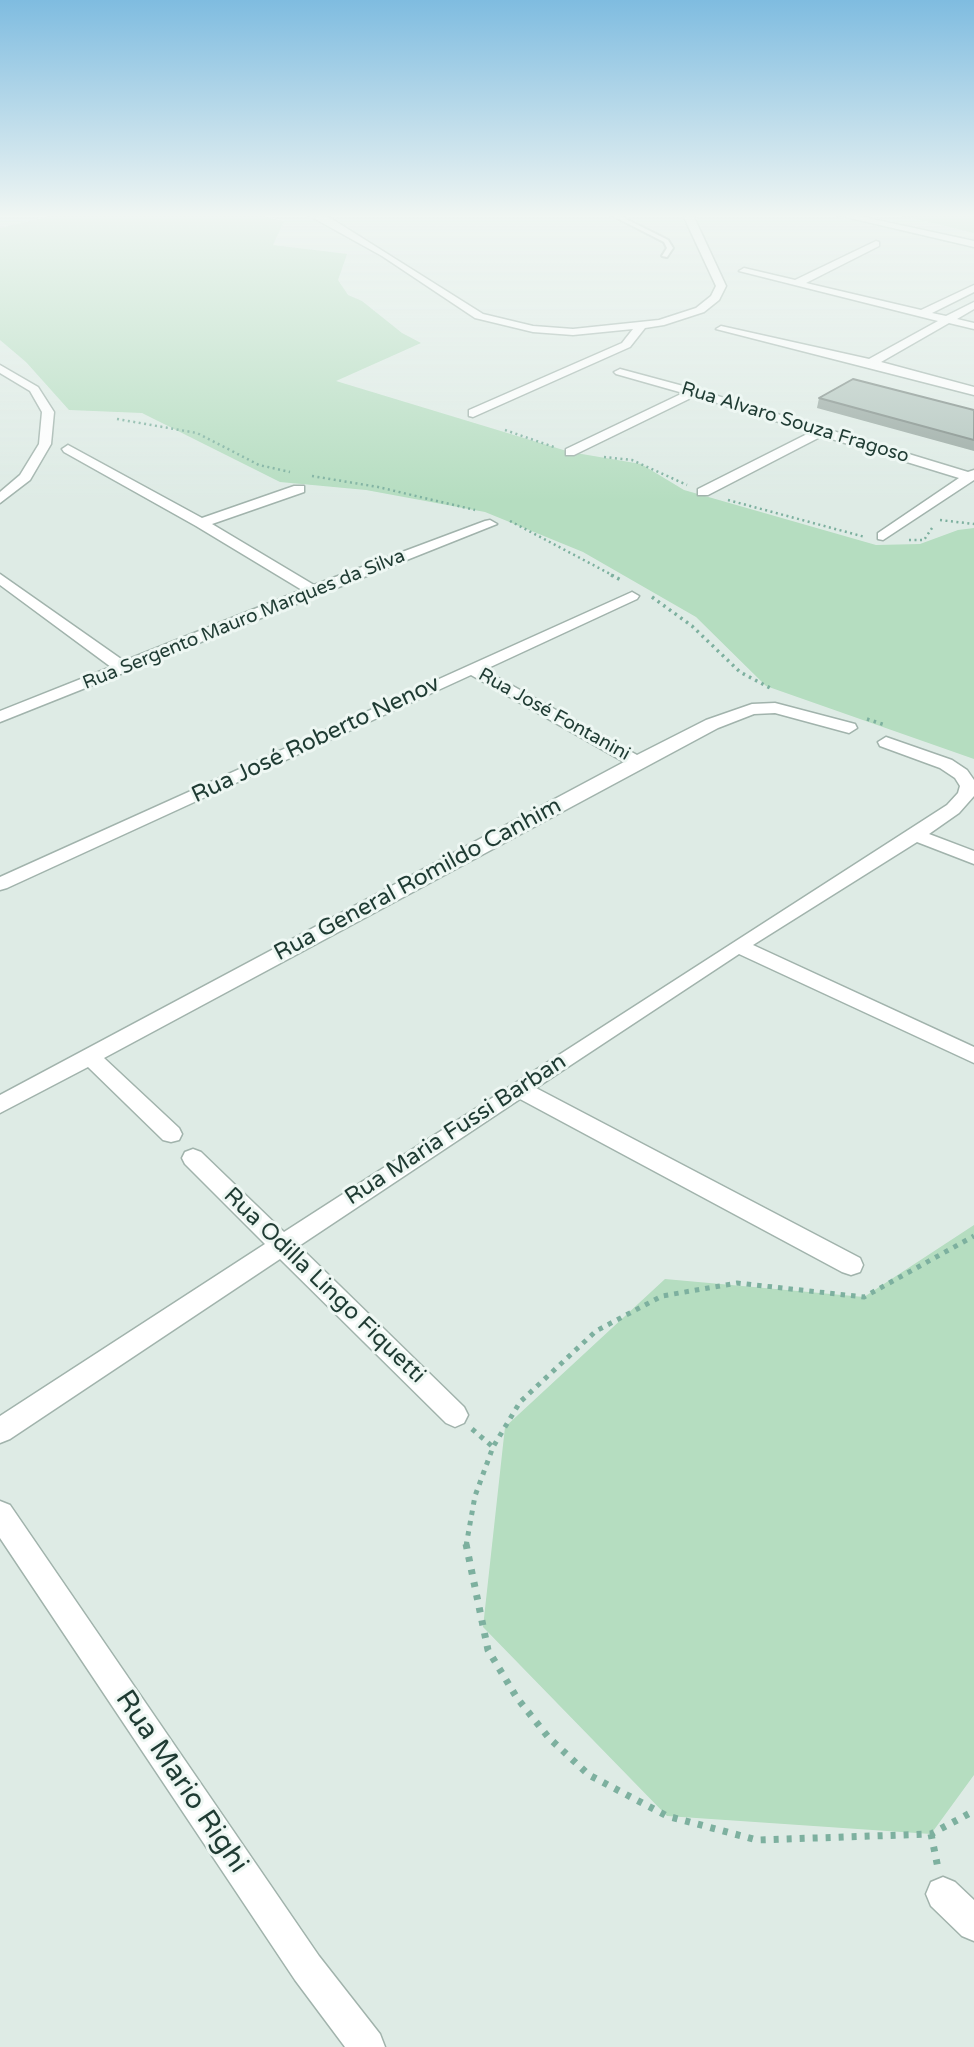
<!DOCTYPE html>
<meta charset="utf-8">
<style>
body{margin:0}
canvas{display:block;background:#deebe5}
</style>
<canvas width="974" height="2047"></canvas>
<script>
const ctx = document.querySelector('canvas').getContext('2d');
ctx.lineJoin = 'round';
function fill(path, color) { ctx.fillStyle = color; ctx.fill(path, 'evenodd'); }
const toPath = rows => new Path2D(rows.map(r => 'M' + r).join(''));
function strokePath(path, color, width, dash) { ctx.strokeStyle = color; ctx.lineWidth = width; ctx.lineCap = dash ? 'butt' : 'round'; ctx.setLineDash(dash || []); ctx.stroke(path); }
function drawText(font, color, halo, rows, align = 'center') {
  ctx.font = font + ' "Varela Round",sans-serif'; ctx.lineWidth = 6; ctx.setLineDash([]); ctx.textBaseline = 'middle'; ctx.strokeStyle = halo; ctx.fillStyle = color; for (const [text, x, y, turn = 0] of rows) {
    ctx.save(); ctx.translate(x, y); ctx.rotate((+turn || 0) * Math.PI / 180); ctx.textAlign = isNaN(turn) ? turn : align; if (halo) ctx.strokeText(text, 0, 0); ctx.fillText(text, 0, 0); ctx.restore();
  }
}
const green = toPath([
 [55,215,257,215,284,221,273,245,347,254,338,280,348,295,362,301,402,333,421,343,336,381,570,452,641,464,684,490,876,545,920,544,958,530,974,528,974,759,766,686,696,617,583,552,485,512,366,490,280,482,142,413,69,410,26,362,0,340,0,228],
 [897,215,974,215,974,233,937,224],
 [974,1225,974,1775,931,1834,667,1816,483,1627,505,1427,665,1279,864,1297]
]);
const pathFar3 = toPath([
 [117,419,197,433,259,465,290,472],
 [505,430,554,447],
 [604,457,632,460,687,485],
 [312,476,378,487,475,510],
 [728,500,865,537],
 [940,520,974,524],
 [510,521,614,576],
 [909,540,924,540,934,525]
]);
const pathFar2 = toPath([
 [611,575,623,581],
 [652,597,692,626,740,672,772,689],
 [867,719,885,725]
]);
const pathFar1 = toPath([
 [472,1429,493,1447],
 [466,1546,475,1496,493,1447,520,1402,596,1331,662,1296,737,1283,864,1297,974,1236]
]);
const path = toPath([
 [466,1544,488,1650,517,1698,549,1738,589,1775,667,1816,757,1840,931,1834,974,1811],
 [931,1834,938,1868]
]);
const lane = toPath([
 [611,215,618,215,668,240,673,248,667,257,662,256,667,248,664,242,611,215]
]);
const street = toPath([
 [308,215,321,215,332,219,483,314,533,326,573,329,659,320,696,308,711,296,716,286,683,215,693,215,726,286,719,300,704,312,664,325,645,328,630,347,473,417,469,416,469,410,622,343,633,329,573,335,533,332,475,318,382,256,308,215],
 [876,241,879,242,879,246,806,283,921,310,974,285,974,292,932,313,946,316,974,302,974,309,957,319,974,323,974,329,949,323,881,362,974,387,974,395,716,329,721,326,869,359,938,321,739,271,744,268,795,280,876,241],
 [0,365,38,387,54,412,51,444,30,480,0,503,0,492,20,475,39,444,42,412,30,391,0,373,0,365],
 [620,369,698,390,968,472,974,470,974,480,883,540,878,539,878,533,959,478,822,436,708,495,698,495,698,489,811,432,695,396,574,455,566,455,566,449,683,393,616,374,614,372,620,369],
 [68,445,202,518,294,486,304,486,304,492,212,524,314,585,485,521,490,520,497,524,0,722,0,711,111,667,0,585,0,574,124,661,302,590,196,526,64,452,62,449,68,445],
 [632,592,639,596,637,599,484,670,637,755,706,720,752,704,775,703,855,724,857,728,849,733,775,713,754,714,718,728,104,1058,179,1128,182,1134,179,1140,171,1142,163,1140,88,1067,0,1113,0,1095,624,762,471,675,7,888,0,890,0,877,632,592],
 [886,737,952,760,967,770,974,780,974,796,959,813,929,834,974,851,974,864,917,842,753,945,974,1047,974,1063,739,954,536,1088,860,1258,863,1265,860,1272,851,1275,842,1272,520,1099,299,1246,464,1407,468,1415,464,1423,455,1427,446,1423,280,1259,10,1439,0,1443,0,1416,265,1244,185,1164,182,1158,185,1152,193,1149,201,1152,284,1232,947,805,958,793,960,786,955,778,940,768,880,746,878,742,886,737],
 [0,1501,10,1505,319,1956,380,2034,385,2047,345,2047,295,1980,0,1538,0,1501],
 [943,1877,955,1882,974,1900,974,1941,962,1936,931,1906,926,1894,931,1882,943,1877]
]);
const secondary = toPath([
 [837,215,854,215,974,241,974,247,837,215]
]);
const wall = toPath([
 [819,398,974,410,974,451,817,408]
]);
const building = toPath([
 [853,379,974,410,974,440,819,398,853,379]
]);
const farStreetnames = [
 ["Rua Alvaro Souza Fragoso",795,423,17],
 ["Rua Sergento Mauro Marques da Silva",244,620,-22],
 ["Rua José Fontanini",554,715,29]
];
const streetNames = [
 ["Rua José Roberto Nenov",316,740,-25],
 ["Rua General Romildo Canhim",418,880,-28],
 ["Rua Maria Fussi Barban",456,1130,-33],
 ["Rua Odilla Lingo Fiquetti",324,1286,44]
];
const nearStreetnames = [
 ["Rua Mario Righi",181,1782,56]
];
fill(green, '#b5ddc0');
strokePath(lane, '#a1b3ac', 4);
strokePath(street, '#a1b3ac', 3);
strokePath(secondary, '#9db7ad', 3);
strokePath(pathFar3, '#7db09f', 2.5, [2, 3.5]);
strokePath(pathFar2, '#7db09f', 3.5, [2.5, 4.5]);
strokePath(pathFar1, '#7db09f', 5, [4.5, 6]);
strokePath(path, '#7db09f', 7, [5, 8]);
fill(lane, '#fff');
fill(street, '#fff');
fill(secondary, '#fff');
fill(wall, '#9aa9a3');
fill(building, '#b3c5be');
strokePath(building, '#7d8a85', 2);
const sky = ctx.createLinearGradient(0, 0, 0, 502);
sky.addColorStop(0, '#7fbce0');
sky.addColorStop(0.43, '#f0f6f3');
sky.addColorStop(1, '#f0f6f300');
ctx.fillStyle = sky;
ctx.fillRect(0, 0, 974, 502);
drawText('19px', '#1f3b33', '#eef7f3', farStreetnames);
drawText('23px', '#1f3b33', '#eef7f3', streetNames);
drawText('28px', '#1f3b33', '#eef7f3', nearStreetnames);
</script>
